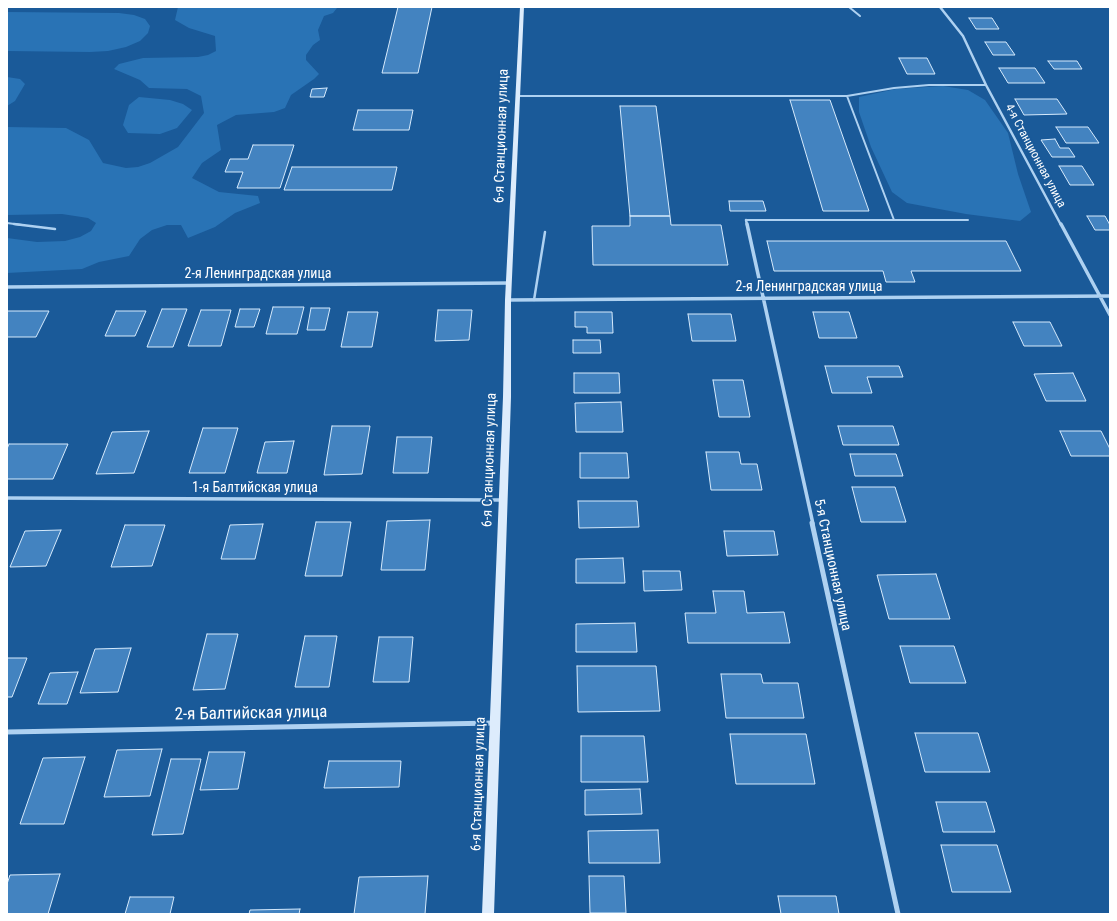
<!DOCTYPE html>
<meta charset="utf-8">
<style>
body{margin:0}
#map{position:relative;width:1117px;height:921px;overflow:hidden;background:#1a5a99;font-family:"Roboto Condensed",sans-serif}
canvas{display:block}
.frame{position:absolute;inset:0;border:8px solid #fff;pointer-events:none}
</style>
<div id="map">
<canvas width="1117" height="921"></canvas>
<div class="frame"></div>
</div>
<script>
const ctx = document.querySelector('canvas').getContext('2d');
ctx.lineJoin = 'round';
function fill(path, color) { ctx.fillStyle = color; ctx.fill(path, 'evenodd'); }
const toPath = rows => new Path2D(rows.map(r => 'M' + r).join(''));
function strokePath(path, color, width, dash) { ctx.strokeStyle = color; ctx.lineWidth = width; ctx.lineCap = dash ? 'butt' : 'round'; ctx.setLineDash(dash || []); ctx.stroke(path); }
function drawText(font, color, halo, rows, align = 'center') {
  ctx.font = font + ' "Roboto Condensed",sans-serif'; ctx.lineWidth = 3.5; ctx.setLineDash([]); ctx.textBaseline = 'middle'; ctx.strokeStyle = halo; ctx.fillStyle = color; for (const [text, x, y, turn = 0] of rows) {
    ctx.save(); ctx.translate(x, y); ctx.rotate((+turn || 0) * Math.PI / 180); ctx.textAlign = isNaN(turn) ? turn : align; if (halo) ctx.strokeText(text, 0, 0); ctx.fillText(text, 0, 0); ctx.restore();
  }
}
const green = toPath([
 [178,7,334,7,337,8,333,13,324,16,318,30,320,40,313,45,306,55,306,60,319,74,314,79,291,95,285,108,274,112,236,115,217,125,221,150,202,163,192,178,219,192,258,196,260,203,235,213,215,227,188,238,181,225,167,225,152,230,140,239,129,256,99,262,82,269,7,273,7,238,37,242,65,241,80,237,91,231,96,223,88,218,62,214,7,215,7,127,66,128,89,140,103,163,126,168,138,167,150,163,178,147,204,113,201,96,187,89,149,88,140,80,114,69,119,64,143,58,198,57,208,55,216,51,215,36,189,28,175,20],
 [7,12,119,13,134,15,145,19,150,26,148,33,140,41,126,47,108,51,90,52,7,51],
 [7,77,20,79,25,84,15,101,7,106],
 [943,86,968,90,985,100,1008,133,1018,174,1031,212,1020,221,966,214,907,203,892,192,871,147,859,112,859,97,896,89],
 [139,97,170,100,183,104,192,110,177,128,160,134,128,133,123,125,129,105]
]);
const building = toPath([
 [398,7,432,7,418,73,382,73,398,7],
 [969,18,992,18,999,29,976,29,969,18],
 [985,42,1006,42,1015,55,993,55,985,42],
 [899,58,927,58,935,74,907,74,899,58],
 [1048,61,1077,61,1082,69,1054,69,1048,61],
 [999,68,1035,68,1045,83,1008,83,999,68],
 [327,88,324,97,310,97,312,89,327,88],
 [1015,99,1057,99,1067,114,1024,115,1015,99],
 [790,100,830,100,869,211,823,211,790,100],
 [620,106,656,106,670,216,630,216,620,106],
 [358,110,413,110,409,130,353,130,358,110],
 [1056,127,1088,127,1099,143,1066,143,1056,127],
 [1055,139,1060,148,1069,148,1075,157,1052,157,1041,140,1055,139],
 [253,145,294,145,280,188,237,188,243,172,225,172,230,159,248,159,253,145],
 [1059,166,1082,166,1094,185,1070,185,1059,166],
 [292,167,397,167,392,190,284,190,292,167],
 [729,201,763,201,766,211,730,211,729,201],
 [630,216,670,216,671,225,721,225,728,265,593,265,592,226,630,226,630,216],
 [1087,216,1105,216,1110,225,1110,230,1095,230,1087,216],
 [767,241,1006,241,1021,271,911,271,915,282,886,282,883,271,774,271,767,241],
 [273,307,304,307,297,334,266,334,273,307],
 [311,308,330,308,325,330,307,330,311,308],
 [162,309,187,309,173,347,147,347,162,309],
 [240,309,260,309,254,327,235,327,240,309],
 [201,310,231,310,221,346,188,346,201,310],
 [438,310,472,310,469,340,435,341,438,310],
 [7,311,49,311,36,337,7,337,7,311],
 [116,311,146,311,135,336,105,336,116,311],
 [348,312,378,312,372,347,341,347,348,312],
 [575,312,612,312,613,333,587,333,587,327,575,327,575,312],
 [813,312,849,312,857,338,819,338,813,312],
 [688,314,731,314,736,341,692,341,688,314],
 [1013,322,1050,322,1062,346,1024,346,1013,322],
 [573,340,600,340,601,353,573,353,573,340],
 [825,366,899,366,903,377,867,377,872,393,832,393,825,366],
 [574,373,619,373,620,393,574,393,574,373],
 [1073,373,1086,401,1046,401,1034,374,1073,373],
 [713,380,743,380,750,417,719,417,713,380],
 [621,402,623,432,576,432,575,403,621,402],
 [332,426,370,426,362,474,324,475,332,426],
 [838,426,893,426,899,445,843,445,838,426],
 [203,428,238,428,225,473,189,473,203,428],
 [149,431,134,473,96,474,112,432,149,431],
 [1060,431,1101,431,1110,449,1110,456,1071,456,1060,431],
 [397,437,432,437,428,473,393,473,397,437],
 [294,441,287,473,257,473,265,442,294,441],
 [9,444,68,444,53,479,7,479,7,449,9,444],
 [706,452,739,452,741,464,757,464,762,490,711,490,706,452],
 [580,453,627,453,629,478,580,478,580,453],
 [850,454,896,454,903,476,855,476,850,454],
 [852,487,895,487,906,522,861,522,852,487],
 [578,501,637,501,639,527,579,528,578,501],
 [430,520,425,570,381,570,387,521,430,520],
 [316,522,351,522,342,576,305,576,316,522],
 [263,524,255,559,221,559,230,525,263,524],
 [125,525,165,525,152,566,111,567,125,525],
 [61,530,46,566,10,567,25,531,61,530],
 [724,531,774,531,778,555,727,556,724,531],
 [623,558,625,583,576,583,576,559,623,558],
 [643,571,680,571,682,590,644,591,643,571],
 [936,574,950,619,889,619,877,575,936,574],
 [713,591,744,591,747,613,784,612,790,643,688,643,685,613,716,613,713,591],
 [635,623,637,652,576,652,576,624,635,623],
 [207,634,238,634,225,689,193,690,207,634],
 [305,636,337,636,329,687,295,687,305,636],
 [379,637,413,637,409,682,373,682,379,637],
 [900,646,954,646,966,683,910,683,900,646],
 [131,648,118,692,80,693,95,649,131,648],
 [7,658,27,658,12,697,7,697,7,658],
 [577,666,656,666,660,711,578,712,577,666],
 [78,672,67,704,38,704,50,673,78,672],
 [721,674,761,674,763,683,798,683,804,718,726,718,721,674],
 [915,733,978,733,990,772,925,772,915,733],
 [730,734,806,734,815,784,736,784,730,734],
 [581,736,644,736,648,782,581,782,581,736],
 [162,749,150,796,104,797,117,750,162,749],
 [209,752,245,752,238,789,200,790,209,752],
 [85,757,64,824,20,824,43,758,85,757],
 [171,759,201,759,183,834,152,835,171,759],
 [329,761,401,761,399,787,324,788,329,761],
 [640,789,642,814,585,815,585,790,640,789],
 [936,802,986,802,995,832,943,832,936,802],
 [658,830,660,863,589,863,588,831,658,830],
 [941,845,997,845,1011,892,952,892,941,845],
 [60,874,48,914,7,914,7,884,10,875,60,874],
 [428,876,425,914,354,914,359,877,428,876],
 [589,876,624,876,626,913,590,913,589,876],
 [778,896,836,896,839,914,781,914,778,896],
 [130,897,174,897,170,914,125,914,130,897],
 [300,909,299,914,249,914,250,910,300,909]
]);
const laneFar1 = toPath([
 [849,7,860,16],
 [518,96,847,96,894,88,929,85,986,85],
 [847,96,894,220],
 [746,220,968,220],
 [7,223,22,225]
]);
const lane = toPath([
 [14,224,55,229],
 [534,300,545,232]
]);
const streetFar2 = toPath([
 [940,7,963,36,986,85,1061,225],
 [746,220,747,225]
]);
const streetFar1 = toPath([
 [747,224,813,524],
 [1061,224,1110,315],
 [7,287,509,283],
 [508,300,1110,296],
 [7,498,503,500]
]);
const street = toPath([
 [812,523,898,914],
 [7,732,495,723]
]);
const secondary = toPath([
 [520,7,524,7,511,300,511,397,494,914,482,914,503,397,505,300,520,7]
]);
const farStreetnames = [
 ["4-я Станционная улица",1035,156,62]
];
const streetNames = [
 ["6-я Станционная улица",502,136,-88],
 ["2-я Ленинградская улица",258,274],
 ["2-я Ленинградская улица",809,287],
 ["6-я Станционная улица",490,460,-88],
 ["1-я Балтийская улица",255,488],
 ["5-я Станционная улица",832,565,78],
 ["6-я Станционная улица",479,784,-88]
];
const nearStreetnames = [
 ["2-я Балтийская улица",251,714,-1]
];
fill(green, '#2973b5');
fill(building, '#4383c0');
strokePath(building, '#d6eafc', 1);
strokePath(laneFar1, '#aed1f1', 2);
strokePath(lane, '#aed1f1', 2.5);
strokePath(streetFar2, '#aed1f1', 2.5);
strokePath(streetFar1, '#aed1f1', 3.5);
strokePath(street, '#aed1f1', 5);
fill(secondary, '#ddecfc');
drawText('12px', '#fff', '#1a5a99', farStreetnames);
drawText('14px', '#fff', '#1a5a99', streetNames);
drawText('17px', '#fff', '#1a5a99', nearStreetnames);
</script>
